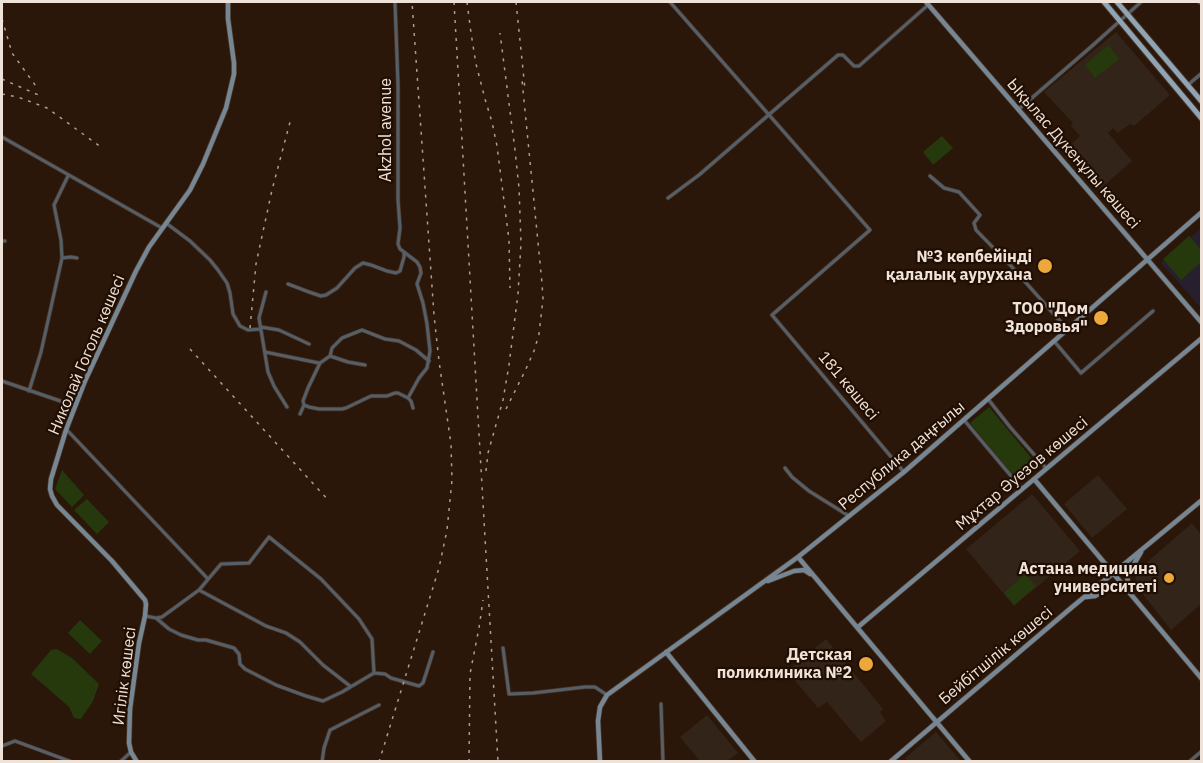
<!DOCTYPE html>
<meta charset="utf-8">
<style>
body{margin:0}
#map{position:relative;width:1203px;height:763px;overflow:hidden;background:#2a1709;font-family:"IBM Plex Sans",sans-serif}
canvas{display:block}
.frame{position:absolute;inset:0;border:3px solid #efe2d8;pointer-events:none}
</style>
<div id="map">
<canvas width="1203" height="763"></canvas>
<div class="frame"></div>
</div>
<script>
const ctx = document.querySelector('canvas').getContext('2d');
ctx.lineJoin = 'round';
function fill(path, color) { ctx.fillStyle = color; ctx.fill(path, 'evenodd'); }
const toPath = rows => new Path2D(rows.map(r => 'M' + r).join(''));
function strokePath(path, color, width, dash) { ctx.strokeStyle = color; ctx.lineWidth = width; ctx.lineCap = dash ? 'butt' : 'round'; ctx.setLineDash(dash || []); ctx.stroke(path); }
function drawText(font, color, halo, rows, align = 'center') {
  ctx.font = font + ' "IBM Plex Sans",sans-serif'; ctx.lineWidth = 4.5; ctx.setLineDash([]); ctx.textBaseline = 'middle'; ctx.strokeStyle = halo; ctx.fillStyle = color; for (const [text, x, y, turn = 0] of rows) {
    ctx.save(); ctx.translate(x, y); ctx.rotate((+turn || 0) * Math.PI / 180); ctx.textAlign = isNaN(turn) ? turn : align; if (halo) ctx.strokeText(text, 0, 0); ctx.fillText(text, 0, 0); ctx.restore();
  }
}
const commercial = toPath([
 [1201,228,1201,308,1161,263]
]);
const education = toPath([
 [1116,32,1170,95,1134,126,1130,124,1118,133,1113,128,1108,133,1132,161,1099,190,1064,151,1080,136,1071,126,1073,123,1044,92],
 [1098,475,1127,509,1092,538,1064,504],
 [1032,494,1080,551,1014,606,966,549],
 [1192,523,1201,535,1201,604,1171,630,1135,584,1136,572],
 [826,639,883,709,880,712,886,721,861,742,827,702,818,708,787,671],
 [707,715,738,753,727,761,700,761,680,737],
 [936,732,961,761,908,761,905,758]
]);
const green = toPath([
 [1108,45,1119,59,1095,78,1085,65],
 [942,136,953,148,933,165,923,152],
 [1189,236,1201,250,1201,262,1181,280,1163,259],
 [989,407,1038,466,1019,483,970,423],
 [62,470,84,495,72,507,55,489],
 [87,499,109,522,97,534,74,510],
 [1025,574,1036,586,1014,605,1004,593],
 [80,620,102,641,90,654,68,633],
 [57,649,72,658,99,684,93,701,81,719,74,718,69,707,45,686,31,674,51,650]
]);
const street = toPath([
 [670,2,870,230,772,315,903,471],
 [1199,2,1202,4],
 [1189,84,1202,73],
 [1019,109,1092,46,1141,2],
 [2,137,162,228],
 [930,176,944,188,959,192,980,215,974,223,976,230,1012,267,1067,329],
 [668,198,699,175,838,55,843,55,854,66,859,66,928,5],
 [166,223,190,241,210,260,218,270,227,283,230,293,233,314,240,326,248,330,260,329],
 [2,241,5,241],
 [404,252,417,262,420,267,421,273,417,284,423,303,427,324,430,351,427,368,419,378,408,398],
 [62,258,71,257,77,258],
 [288,284,309,292,321,296,326,295,337,288,355,268,363,263,371,265,387,271,396,273,400,271,404,257,404,252,400,249,398,244,400,228,398,200,398,85,395,2],
 [266,292,259,318,268,372,274,386,287,407],
 [261,327,279,330,309,344],
 [1054,341,1081,373,1153,311],
 [265,352,319,363],
 [330,356,332,348,342,338,362,330,385,339,399,341,416,350,429,361],
 [2,381,75,406],
 [29,391,41,352,62,258,61,240,54,205,68,176],
 [988,399,1010,427,1046,468],
 [304,405,303,401,308,388,320,363,330,356,348,362,365,365],
 [300,414,304,405,309,407,319,409,342,409,346,408,371,396,387,396,395,393,398,393,408,398,411,401,413,408],
 [964,420,1022,489],
 [67,430,208,579],
 [785,468,792,477,809,491,849,516],
 [199,590,266,626,286,633,300,642,323,665,350,686],
 [145,616,156,618,169,629,181,635,198,640,206,640,234,648,239,654,240,664,245,669,276,685,306,696,323,701,342,692,374,673,372,639,359,619,321,579,269,537,249,563,221,564,199,590,162,617,156,618],
 [503,648,509,694,533,693,585,687,595,687,607,695],
 [374,673,385,674,391,678,419,686,423,683,433,652],
 [661,704,663,762],
 [2,746,15,741,72,762],
 [120,762,131,752],
 [322,762,324,748,330,730,379,705],
 [1189,762,1202,751]
]);
const secondary = toPath([
 [926,2,1202,323],
 [1034,479,1202,679],
 [798,557,970,762],
 [768,581,794,571,804,570,810,574],
 [1131,591,1128,582,1127,577,1130,571,1141,552],
 [1086,597,1095,596,1110,587,1118,587,1126,591],
 [858,627,1202,338],
 [666,652,755,762],
 [137,762,131,752,129,743,130,709,139,643,145,616,146,604,145,600,112,561,57,505,52,496,50,489,51,479,66,430,85,381,136,271,149,247,190,190,203,164,226,108,234,74,234,63,228,19,228,2],
 [600,762,598,721,600,707,607,695,798,557,904,472,1202,212],
 [890,762,1071,608,1202,500]
]);
const primary = toPath([
 [1104,2,1202,119],
 [1117,2,1202,102]
]);
const rail = toPath([
 [454,2,498,762],
 [467,2,471,33,476,64,485,99,492,122,497,146,509,240,510,288],
 [516,2,525,89],
 [2,19,12,53,38,89],
 [2,79,43,97],
 [2,94,18,97,47,108,101,147],
 [250,328,256,264,272,190,290,122],
 [190,349,329,501],
 [506,409,525,371,534,351,539,334,543,299,542,283,522,80],
 [486,471,488,453,503,400,509,365,518,294,521,243,519,188,515,150,500,33],
 [379,762,439,568,447,530,452,480,451,444,439,361,434,315,412,2],
 [469,762,470,674,479,628,483,600]
]);
const markers = [
 [1045,266,8,"#eda83b"],
 [1101,318,8,"#eda83b"],
 [1169,578,6,"#eda83b"],
 [866,664,8,"#eda83b"]
];
const streetNames = [
 ["Akzhol avenue",386,130,-90],
 ["Ықылас Дүкенұлы көшесі",1073,154,49],
 ["Николай Гоголь көшесі",87,355,-67],
 ["181 көшесі",848,386,50],
 ["Республика даңғылы",902,456,-40],
 ["Мұхтар Әуезов көшесі",1022,474,-40],
 ["Бейбітшілік көшесі",996,656,-40],
 ["Игілік көшесі",125,676,-83]
];
const poiNames = [
 ["№3 көпбейінді",1032,257],
 ["қалалық аурухана",1032,275],
 ["ТОО \"Дом",1088,309],
 ["Здоровья\"",1088,327],
 ["Астана медицина",1157,569],
 ["университеті",1157,587],
 ["Детская",852,655],
 ["поликлиника №2",852,673]
];
fill(commercial, '#281f2e');
fill(education, '#322418');
fill(green, '#26390d');
strokePath(street, '#463326', 4.5);
strokePath(secondary, '#463326', 6);
strokePath(primary, '#463326', 7);
strokePath(street, '#565f67', 3);
strokePath(secondary, '#768692', 4.5);
strokePath(primary, '#8fa4b4', 5);
strokePath(rail, '#ad9e92', 1.5, [3, 6]);
for (const [x, y, r, color] of markers) { const dot = new Path2D(); dot.arc(x, y, r, 0, 2 * Math.PI); ctx.fillStyle = color; ctx.fill(dot); strokePath(dot, '#200e02', 2); }
drawText('16px', '#efe2d8', '#200e02', streetNames);
drawText('bold 16px', '#efe2d8', '#200e02', poiNames, 'right');
</script>
